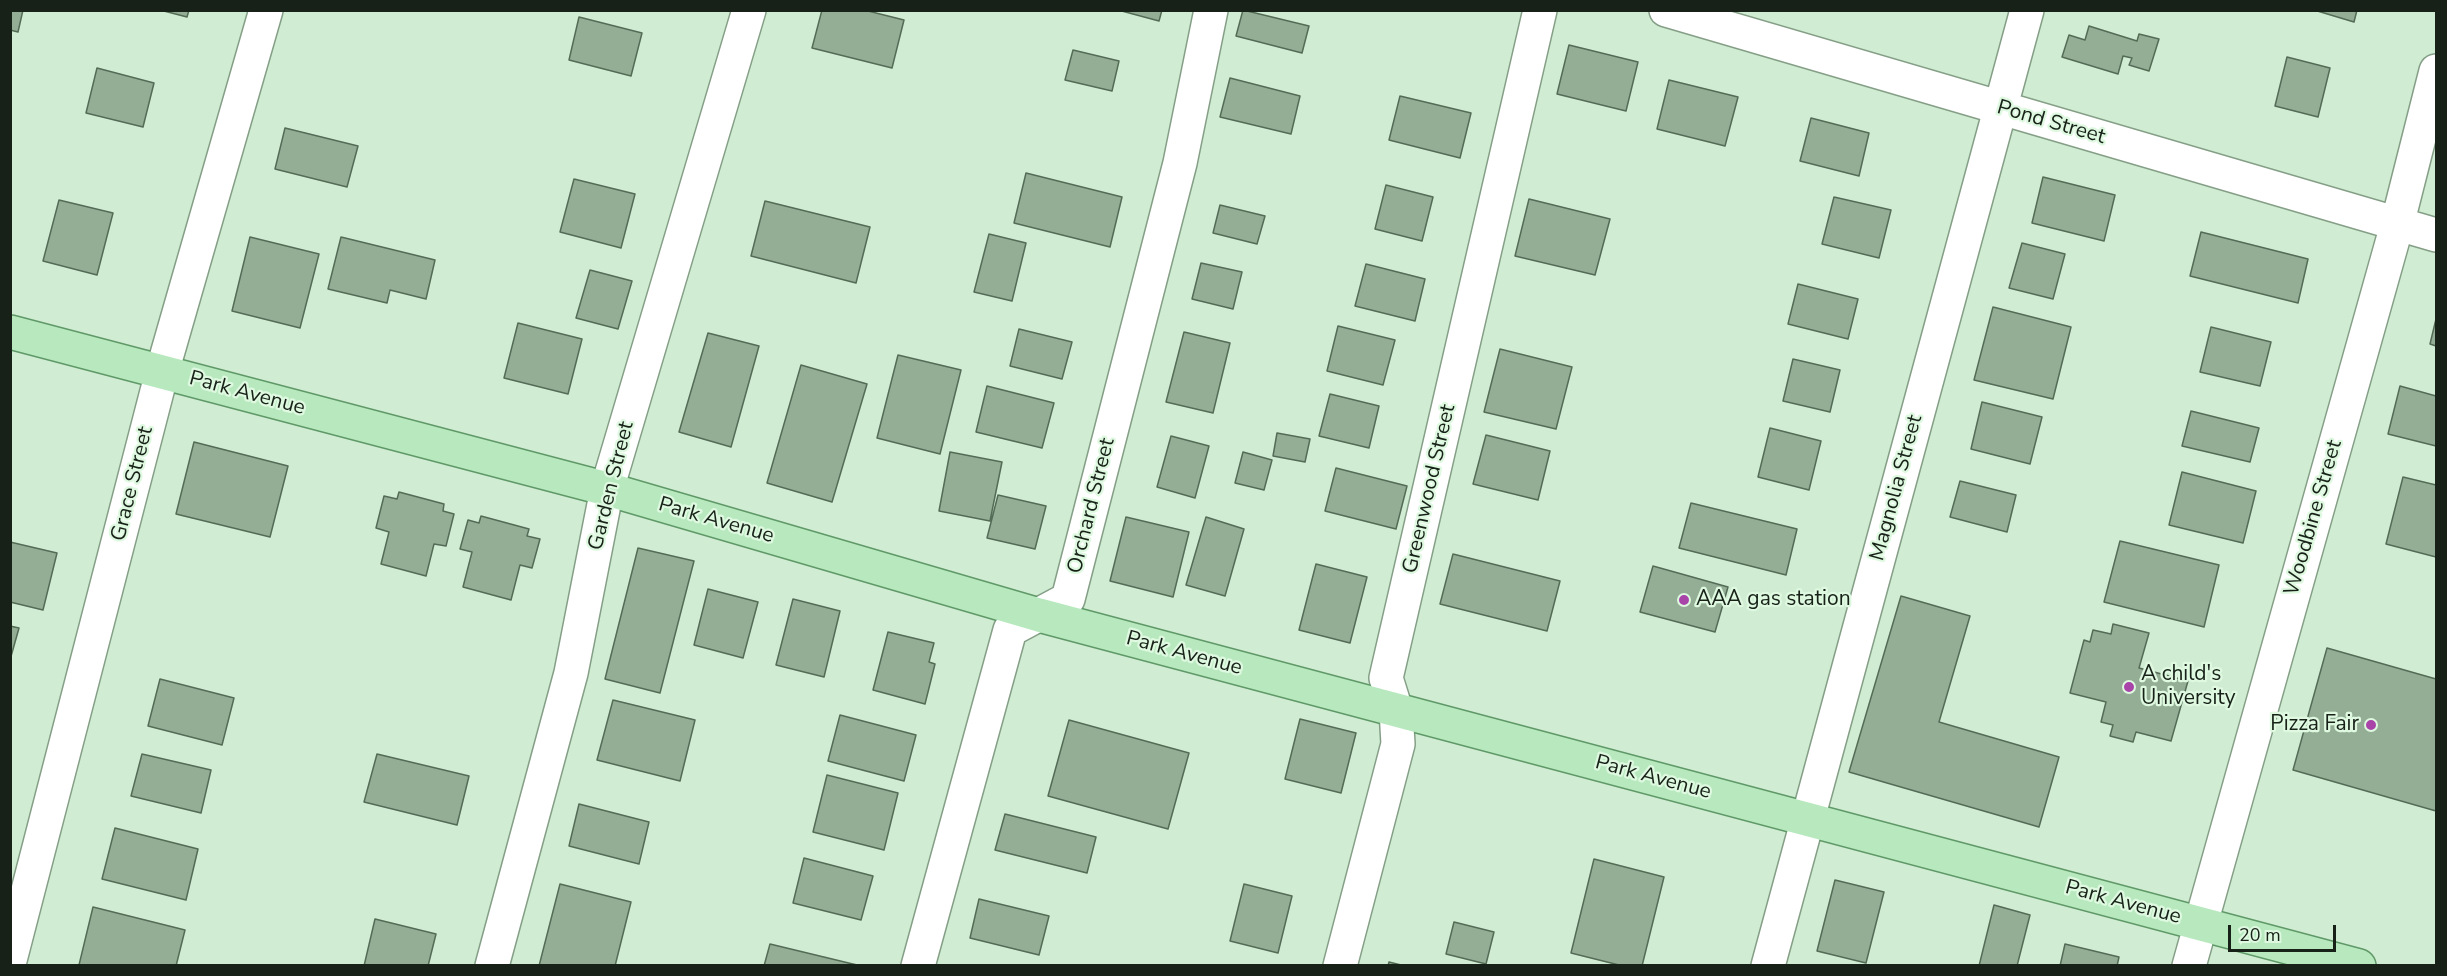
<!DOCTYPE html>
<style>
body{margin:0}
#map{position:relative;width:2447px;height:976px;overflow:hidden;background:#d0ecd3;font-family:"Nunito Sans",sans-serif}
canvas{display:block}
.frame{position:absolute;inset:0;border:12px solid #172118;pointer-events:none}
.scale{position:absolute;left:2228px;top:925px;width:108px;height:27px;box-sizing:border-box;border:3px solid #172118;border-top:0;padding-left:8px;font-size:18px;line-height:21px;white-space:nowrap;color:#172118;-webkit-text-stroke:4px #def9e0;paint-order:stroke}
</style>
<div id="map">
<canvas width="2447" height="976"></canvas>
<div class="frame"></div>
<div class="scale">20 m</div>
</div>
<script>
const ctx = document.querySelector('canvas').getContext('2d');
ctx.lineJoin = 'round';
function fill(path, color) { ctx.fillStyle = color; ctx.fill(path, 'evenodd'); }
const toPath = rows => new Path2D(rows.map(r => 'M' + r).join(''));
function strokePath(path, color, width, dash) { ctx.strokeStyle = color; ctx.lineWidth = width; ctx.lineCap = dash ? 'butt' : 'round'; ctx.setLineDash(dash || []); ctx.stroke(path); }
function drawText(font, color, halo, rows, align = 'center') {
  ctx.font = font + ' "Nunito Sans",sans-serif'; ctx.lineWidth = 4.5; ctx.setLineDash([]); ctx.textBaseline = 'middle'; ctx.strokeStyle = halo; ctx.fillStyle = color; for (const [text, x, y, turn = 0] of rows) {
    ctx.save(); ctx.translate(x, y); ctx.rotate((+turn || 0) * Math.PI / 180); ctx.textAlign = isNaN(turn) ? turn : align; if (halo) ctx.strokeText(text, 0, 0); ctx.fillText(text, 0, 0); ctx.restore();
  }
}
const building = toPath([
 [10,10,23,10,18,32,10,30,10,10],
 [160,10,189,10,187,17,160,10],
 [822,10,864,10,904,20,892,68,812,48,822,10],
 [1118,10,1162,10,1159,21,1118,10],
 [1243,10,1309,26,1302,53,1236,36,1243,10],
 [2314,10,2357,10,2354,22,2314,10],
 [579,17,642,33,631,76,569,60,579,17],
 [2089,26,2137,41,2139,34,2159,39,2149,71,2129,65,2132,58,2123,56,2118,74,2062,57,2069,35,2085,40,2089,26],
 [1569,45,1638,62,1626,111,1557,94,1569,45],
 [1073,50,1119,61,1112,91,1065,80,1073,50],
 [2287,57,2330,68,2318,117,2275,106,2287,57],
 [97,68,154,83,143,127,86,113,97,68],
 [1230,78,1300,96,1291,134,1220,117,1230,78],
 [1669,80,1738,97,1725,146,1657,129,1669,80],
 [1400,96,1471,113,1460,158,1389,140,1400,96],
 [1811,118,1869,133,1859,176,1800,161,1811,118],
 [285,128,358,146,347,187,275,169,285,128],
 [1026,173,1122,197,1110,247,1014,223,1026,173],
 [2043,177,2115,195,2104,241,2032,223,2043,177],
 [574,179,635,194,621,248,560,232,574,179],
 [1386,185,1433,197,1422,241,1375,229,1386,185],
 [1834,197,1891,210,1879,258,1822,244,1834,197],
 [1529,199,1610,219,1595,275,1515,256,1529,199],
 [59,200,113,213,97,275,43,261,59,200],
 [765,201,870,227,856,283,751,256,765,201],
 [1220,205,1265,216,1257,244,1213,233,1220,205],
 [2201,232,2308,259,2298,303,2190,276,2201,232],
 [989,234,1026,243,1012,301,974,292,989,234],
 [250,237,319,254,300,328,232,311,250,237],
 [341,237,435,260,426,299,390,290,387,303,328,289,341,237],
 [2022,243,2065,254,2053,299,2009,288,2022,243],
 [1201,263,1242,272,1233,309,1192,299,1201,263],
 [1366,264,1425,279,1415,321,1355,306,1366,264],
 [590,270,632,281,618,329,576,318,590,270],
 [1798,284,1858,299,1848,339,1788,324,1798,284],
 [1993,307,2071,327,2053,399,1974,380,1993,307],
 [2436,319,2436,346,2430,344,2436,319],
 [518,323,582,339,568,394,504,378,518,323],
 [1338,326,1395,340,1383,385,1327,371,1338,326],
 [2211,327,2271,342,2260,386,2200,372,2211,327],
 [1019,329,1072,342,1062,379,1010,366,1019,329],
 [1184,332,1230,343,1213,413,1166,402,1184,332],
 [708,333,759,346,731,447,679,432,708,333],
 [1500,349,1572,367,1556,429,1484,412,1500,349],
 [898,355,961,370,940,454,877,438,898,355],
 [1793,359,1840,370,1830,412,1783,401,1793,359],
 [801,365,867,384,832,502,767,483,801,365],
 [987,386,1054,403,1042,448,976,432,987,386],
 [2400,386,2436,396,2436,446,2388,434,2400,386],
 [1330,394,1379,406,1369,448,1319,436,1330,394],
 [1982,402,2042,417,2030,464,1971,449,1982,402],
 [2191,411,2259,428,2250,462,2182,446,2191,411],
 [1770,428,1821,441,1809,490,1758,477,1770,428],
 [1277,433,1310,439,1305,462,1273,456,1277,433],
 [1486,435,1550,451,1538,500,1473,484,1486,435],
 [1171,436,1209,446,1195,498,1157,487,1171,436],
 [194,442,288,466,270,537,176,514,194,442],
 [950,452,1002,462,990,521,939,511,950,452],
 [1243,452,1272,460,1264,490,1235,483,1243,452],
 [1336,468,1407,486,1396,529,1325,511,1336,468],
 [2182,472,2256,491,2243,543,2169,525,2182,472],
 [2403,477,2436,485,2436,557,2386,544,2403,477],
 [1960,481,2016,495,2007,532,1950,517,1960,481],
 [399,492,444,504,443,511,454,514,446,546,434,544,426,576,381,564,389,532,376,528,384,496,397,499,399,492],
 [998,495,1046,506,1035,549,987,538,998,495],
 [1691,503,1797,529,1786,575,1679,548,1691,503],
 [481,516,529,529,527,536,540,539,532,568,520,565,511,600,463,587,472,552,460,549,468,520,479,523,481,516],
 [1126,517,1189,532,1173,597,1110,581,1126,517],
 [1206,517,1244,529,1225,596,1186,585,1206,517],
 [2120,541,2219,565,2204,627,2104,602,2120,541],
 [10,542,57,553,43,610,10,602,10,542],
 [638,548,694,561,660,693,605,679,638,548],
 [1453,554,1560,581,1547,631,1440,604,1453,554],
 [1316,564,1367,577,1350,643,1299,630,1316,564],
 [1653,566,1728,587,1715,632,1640,612,1653,566],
 [708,589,758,602,743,658,694,645,708,589],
 [1901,596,1970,616,1939,722,2059,757,2039,827,1849,772,1901,596],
 [793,599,840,611,824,677,776,665,793,599],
 [2113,624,2149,633,2139,668,2188,681,2171,741,2136,732,2133,742,2110,736,2113,725,2101,722,2106,702,2070,693,2084,640,2090,642,2093,630,2111,634,2113,624],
 [10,626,19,628,10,660,10,626],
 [888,632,934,643,929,662,935,664,925,704,873,690,888,632],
 [2327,648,2436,679,2436,811,2293,770,2327,648],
 [160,679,234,698,222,745,148,726,160,679],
 [613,700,695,720,680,781,597,760,613,700],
 [840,715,916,735,904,781,828,761,840,715],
 [1300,719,1356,733,1341,793,1285,779,1300,719],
 [1069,720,1189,753,1168,829,1048,796,1069,720],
 [142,754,211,770,201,813,131,796,142,754],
 [377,754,469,776,457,825,364,802,377,754],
 [827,775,898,793,884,850,813,832,827,775],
 [579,804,649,822,639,864,569,846,579,804],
 [1005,814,1096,837,1087,873,995,850,1005,814],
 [115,828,198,849,186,900,102,879,115,828],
 [804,858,873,876,861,920,793,903,804,858],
 [1594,859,1664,877,1642,966,1623,966,1571,953,1594,859],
 [1835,880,1884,892,1866,963,1817,951,1835,880],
 [560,884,631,902,615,966,539,966,560,884],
 [1244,884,1292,896,1278,953,1230,941,1244,884],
 [979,899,1049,916,1039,955,970,938,979,899],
 [1994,905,2030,915,2017,966,1979,966,1994,905],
 [93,907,185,930,176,966,79,965,93,907],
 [375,919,436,934,428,966,364,966,375,919],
 [1454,922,1494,932,1486,964,1446,954,1454,922],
 [770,944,857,965,764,966,770,944],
 [2065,944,2119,957,2117,966,2060,966,2065,944],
 [1389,962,1405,966,1388,966,1389,962]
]);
const minor = toPath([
 [1666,10,2436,235],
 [10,960,162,372,266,10],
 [492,966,571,673,607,489,749,10],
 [918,966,1010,630,1068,599,1180,163,1211,10],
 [1340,966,1398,744,1396,710,1386,678,1540,10],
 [1768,966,2027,10],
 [2189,966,2397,225,2436,71]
]);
const major = toPath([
 [10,332,607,489,1039,615,2359,966]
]);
const markers = [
 [1684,600,6,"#a944a9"],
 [2129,687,6,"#a944a9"],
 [2371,725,6,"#a944a9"]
];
const streetNames = [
 ["Pond Street",2051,123,16],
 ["Park Avenue",247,394,15],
 ["Grace Street",133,484,-76],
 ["Garden Street",612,486,-76],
 ["Magnolia Street",1897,488,-75],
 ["Greenwood Street",1430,489,-77],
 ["Orchard Street",1092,506,-76],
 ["Woodbine Street",2314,518,-74],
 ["Park Avenue",716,521,16],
 ["Park Avenue",1184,654,15],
 ["Park Avenue",1653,778,15],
 ["Park Avenue",2123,903,15]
];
const poiNames = [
 ["AAA gas station",1696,600],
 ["A child's",2141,675],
 ["University",2141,699],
 ["Pizza Fair",2359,725,"right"]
];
fill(building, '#94ae96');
strokePath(building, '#546c56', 1.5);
strokePath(minor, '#859f87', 36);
strokePath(major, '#609968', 36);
strokePath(minor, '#fff', 33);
strokePath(major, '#b7e8be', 33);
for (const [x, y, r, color] of markers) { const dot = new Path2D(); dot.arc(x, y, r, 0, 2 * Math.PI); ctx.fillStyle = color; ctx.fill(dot); strokePath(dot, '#def9e0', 2); }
drawText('21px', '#172118', '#def9e0', streetNames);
drawText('21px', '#172118', '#def9e0', poiNames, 'left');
</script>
